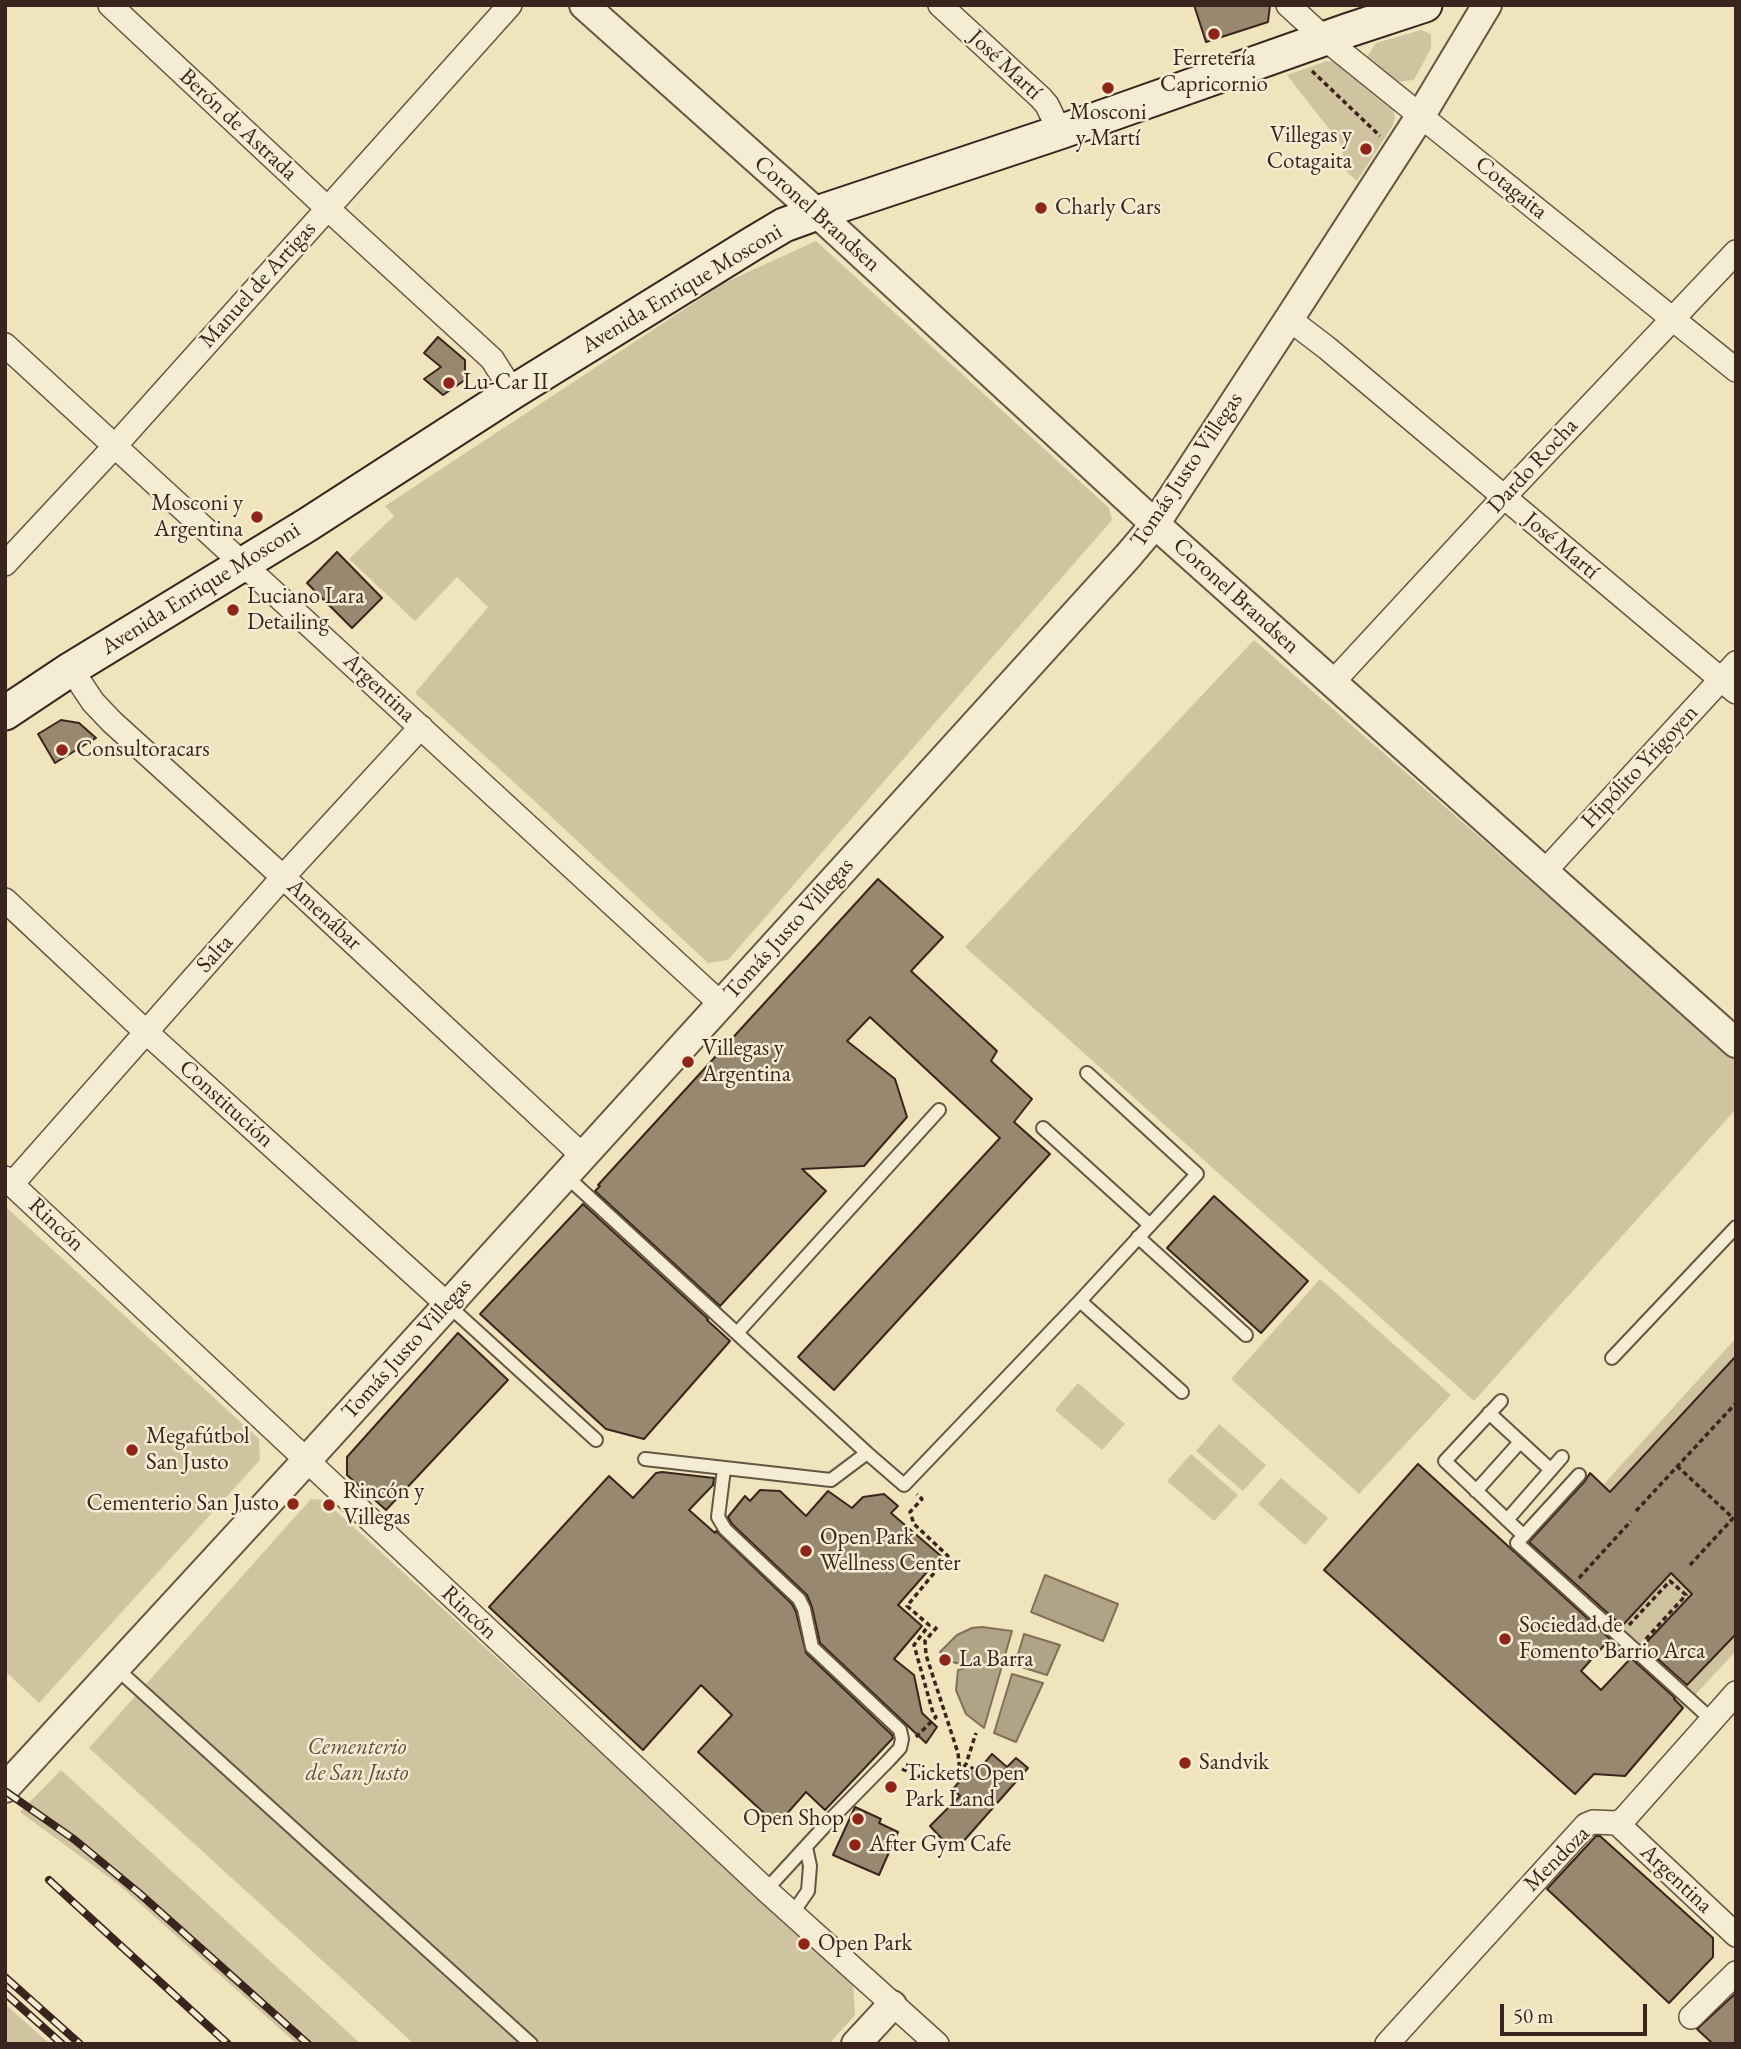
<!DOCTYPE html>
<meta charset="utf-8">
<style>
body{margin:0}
#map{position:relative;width:1741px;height:2049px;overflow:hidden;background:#efe4bb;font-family:"EB Garamond",serif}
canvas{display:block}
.frame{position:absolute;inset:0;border:7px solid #39251d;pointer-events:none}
.scale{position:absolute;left:1500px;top:2004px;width:147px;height:32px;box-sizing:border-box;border:4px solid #39251d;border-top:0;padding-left:9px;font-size:21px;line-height:24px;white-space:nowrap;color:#39251d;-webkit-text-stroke:5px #f5edd3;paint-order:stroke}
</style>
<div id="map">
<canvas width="1741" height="2049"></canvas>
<div class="frame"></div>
<div class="scale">50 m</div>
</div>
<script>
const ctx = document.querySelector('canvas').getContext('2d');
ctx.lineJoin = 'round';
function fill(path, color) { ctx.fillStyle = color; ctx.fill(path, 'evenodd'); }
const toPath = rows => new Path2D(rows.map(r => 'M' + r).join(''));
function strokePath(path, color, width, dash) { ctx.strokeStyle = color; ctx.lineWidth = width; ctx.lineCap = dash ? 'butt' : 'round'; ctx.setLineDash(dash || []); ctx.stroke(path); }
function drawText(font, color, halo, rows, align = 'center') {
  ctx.font = font + ' "EB Garamond",serif'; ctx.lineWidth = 5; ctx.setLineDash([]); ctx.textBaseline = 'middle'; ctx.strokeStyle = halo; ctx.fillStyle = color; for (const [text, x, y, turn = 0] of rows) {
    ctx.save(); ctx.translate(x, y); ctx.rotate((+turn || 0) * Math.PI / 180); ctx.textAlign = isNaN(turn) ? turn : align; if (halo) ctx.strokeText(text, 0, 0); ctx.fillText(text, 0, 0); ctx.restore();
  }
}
const green = toPath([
 [1421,30,1431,34,1431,48,1414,80,1394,82,1367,57,1376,43],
 [1327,61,1338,62,1391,102,1393,109,1395,117,1393,125,1357,181,1346,171,1340,143,1287,75],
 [816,241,1109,508,1112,520,728,960,708,963,527,794,415,693,488,607,457,577,415,621,349,559,394,516,385,506,724,283],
 [1254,640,1736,1061,1736,1109,1474,1401,965,947],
 [5,1206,259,1439,260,1460,39,1703,5,1671],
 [1320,1279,1451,1395,1359,1494,1231,1379],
 [1736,1338,1736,1356,1609,1493,1614,1498,1553,1564,1571,1580,1631,1514,1736,1519,1678,1580,1718,1619,1669,1670,1686,1686,1735,1635,1736,1628,1736,1651,1683,1708,1515,1554,1528,1540,1546,1556,1607,1490,1603,1485],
 [1639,1521,1656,1537,1595,1604,1577,1587],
 [1663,1546,1681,1562,1620,1628,1603,1611],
 [1692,1595,1708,1611,1660,1662,1643,1645],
 [1078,1383,1125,1424,1102,1450,1055,1410],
 [1219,1424,1266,1465,1243,1491,1196,1451],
 [1191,1454,1238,1495,1214,1521,1167,1481],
 [1281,1478,1328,1518,1305,1545,1258,1504],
 [311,1499,324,1500,853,1984,855,2015,829,2044,414,2044,89,1748],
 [61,1770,361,2044,297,2044,118,1884,20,1812],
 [5,2004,50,2044,5,2044]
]);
const water = toPath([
 [1045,1575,1118,1604,1103,1641,1031,1612,1045,1575],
 [982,1627,1012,1631,984,1728,966,1714,956,1690,958,1670,968,1667,965,1662,959,1664,953,1662,948,1656,940,1652,957,1635,972,1628,982,1627],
 [1024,1634,1060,1645,1047,1675,1015,1665,1024,1634],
 [1012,1674,1043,1683,1016,1742,994,1733,1012,1674]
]);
const building = toPath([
 [1194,5,1270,5,1268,22,1206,42,1194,5],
 [438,337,465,360,465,380,443,395,424,379,441,367,424,353,438,337],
 [337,552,382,598,352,628,307,583,337,552],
 [61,720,79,723,96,738,55,763,38,734,61,720],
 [878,879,943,937,911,971,997,1051,991,1061,1032,1099,1014,1122,1050,1154,834,1390,798,1357,1000,1138,870,1017,847,1041,895,1079,907,1117,864,1166,802,1169,826,1191,720,1306,595,1191,600,1186,598,1185,878,879],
 [1214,1196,1308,1281,1261,1333,1167,1248,1214,1196],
 [583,1204,708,1319,707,1320,730,1341,644,1439,606,1429,480,1314,583,1204],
 [458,1333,508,1380,386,1510,347,1475,347,1457,458,1333],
 [1736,1356,1736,1634,1687,1685,1643,1646,1692,1594,1671,1573,1622,1626,1529,1542,1585,1481,1590,1473,1610,1492,1736,1356],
 [1418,1464,1610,1639,1581,1671,1601,1690,1631,1658,1675,1698,1674,1699,1683,1708,1625,1776,1594,1774,1575,1794,1324,1570,1418,1464],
 [662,1472,714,1478,713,1485,689,1510,715,1533,716,1531,792,1604,796,1612,806,1653,892,1735,893,1738,825,1810,806,1792,777,1825,698,1752,732,1715,701,1685,643,1750,489,1607,609,1476,633,1498,656,1473,662,1472],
 [760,1490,780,1491,806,1516,828,1491,852,1508,863,1497,884,1494,898,1506,891,1513,941,1556,898,1605,922,1626,894,1659,914,1675,922,1713,937,1727,926,1743,820,1643,812,1607,807,1595,732,1524,728,1517,745,1496,750,1501,760,1490],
 [992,1754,1007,1767,1016,1758,1028,1768,954,1852,930,1826,960,1796,953,1789,972,1767,977,1772,992,1754],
 [855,1807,881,1819,879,1823,898,1832,879,1875,833,1855,855,1807],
 [1596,1836,1600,1836,1713,1938,1713,1957,1669,2003,1547,1889,1596,1836],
 [1736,1993,1736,2044,1713,2044,1697,2029,1736,1993]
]);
const path = toPath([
 [1312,71,1380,136],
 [1677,1466,1733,1518],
 [1636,1511,1736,1403],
 [1690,1565,1736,1515],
 [1579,1578,1631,1521],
 [1629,1625,1670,1581,1686,1595,1645,1640],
 [937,1627,925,1641,926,1655,958,1753,960,1772],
 [916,1737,936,1717,933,1713,914,1645,929,1625,907,1606,948,1556,914,1524,910,1512,922,1499,917,1494],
 [902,1769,925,1779,948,1778,960,1772,966,1764,976,1733]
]);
const service = toPath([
 [1043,1128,1150,1225],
 [565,1175,867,1453],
 [1138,1237,1246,1335],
 [1080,1301,1182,1392],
 [448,1305,596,1440],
 [737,1333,939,1110],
 [1612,1358,1736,1227],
 [1501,1401,1445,1461,1523,1535],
 [1489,1413,1551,1470],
 [645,1459,831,1480,867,1453,904,1485,1080,1301,1197,1174,1087,1073],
 [724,1469,718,1517,725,1529,799,1599,804,1609,812,1647,900,1730,902,1739,900,1748,888,1761,833,1817,766,1890],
 [1579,1475,1517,1543,1712,1720],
 [1476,1491,1520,1442],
 [1507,1520,1562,1457],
 [116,1668,531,2044],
 [792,1914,808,1891,810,1866,806,1847]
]);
const minor = toPath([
 [110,5,327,208,492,359,513,392],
 [940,5,1041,98,1047,105,1060,132],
 [1288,5,1324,38,1736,370],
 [1289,319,1327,348,1736,692],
 [5,345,721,1004],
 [5,564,114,447,510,5],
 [71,669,93,702,112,722,283,877,583,1156],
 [1333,682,1503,498,1736,252],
 [1545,871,1736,663],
 [5,900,146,1032,448,1305],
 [5,1178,766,1890,937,2044],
 [12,1184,283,877,421,727],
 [1617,1823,1736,1935],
 [1691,2017,1736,1973],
 [1387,2044,1586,1825,1593,1822,1617,1823,1624,1819,1736,1693]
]);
const tertiary = toPath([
 [584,5,817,213,1155,524,1736,1043],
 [5,1788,307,1460,1128,556,1155,524,1289,319,1421,115,1487,5],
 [856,2044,892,2005]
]);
const secondary = toPath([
 [5,713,71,669,307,525,513,392,752,244,784,225,817,213,1060,132,1349,30,1425,5]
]);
const rail = toPath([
 [5,1791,75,1840,139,1893,308,2044],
 [49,1880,228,2044],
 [5,1977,80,2044],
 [5,1993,62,2044]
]);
const markers = [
 [1214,34,7,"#8f2418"],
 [1108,88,7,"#8f2418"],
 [1366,149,7,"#8f2418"],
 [1041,208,7,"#8f2418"],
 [449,383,7,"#8f2418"],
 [257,517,7,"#8f2418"],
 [233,610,7,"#8f2418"],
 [62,750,7,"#8f2418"],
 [688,1062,7,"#8f2418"],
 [132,1450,7,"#8f2418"],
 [293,1504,7,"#8f2418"],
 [329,1505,7,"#8f2418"],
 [806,1551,7,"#8f2418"],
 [1505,1639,7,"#8f2418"],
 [945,1660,7,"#8f2418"],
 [1185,1763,7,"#8f2418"],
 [891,1787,7,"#8f2418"],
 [858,1819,7,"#8f2418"],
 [855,1845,7,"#8f2418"],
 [804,1944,7,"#8f2418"]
];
const poiNames = [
 ["Ferretería",1214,59,"center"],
 ["Capricornio",1214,85,"center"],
 ["Mosconi",1108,113,"center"],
 ["y Martí",1108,139,"center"],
 ["Villegas y",1352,136,"right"],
 ["Cotagaita",1352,162,"right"],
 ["Charly Cars",1055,208],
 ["Lu-Car II",463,383],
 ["Mosconi y",243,504,"right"],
 ["Argentina",243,530,"right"],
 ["Luciano Lara",247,597],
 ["Detailing",247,623],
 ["Consultoracars",76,750],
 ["Villegas y",702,1049],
 ["Argentina",702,1075],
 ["Megafútbol",146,1437],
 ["San Justo",146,1463],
 ["Rincón y",343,1492],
 ["Villegas",343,1518],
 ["Cementerio San Justo",279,1504,"right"],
 ["Open Park",820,1538],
 ["Wellness Center",820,1564],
 ["Sociedad de",1519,1626],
 ["Fomento Barrio Arca",1519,1652],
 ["La Barra",959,1660],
 ["Sandvik",1199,1763],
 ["Tickets Open",905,1774],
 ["Park Land",905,1800],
 ["Open Shop",844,1819,"right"],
 ["After Gym Cafe",869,1845],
 ["Open Park",818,1944]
];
const streetNames = [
 ["José Martí",1005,65,43],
 ["Berón de Astrada",238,125,43],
 ["Cotagaita",1511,188,39],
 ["Coronel Brandsen",817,214,42],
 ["Manuel de Artigas",258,285,-48],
 ["Avenida Enrique Mosconi",682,289,-31],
 ["Dardo Rocha",1533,466,-47],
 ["Tomás Justo Villegas",1187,470,-56],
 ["José Martí",1561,546,40],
 ["Avenida Enrique Mosconi",201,589,-32],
 ["Coronel Brandsen",1236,596,42],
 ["Argentina",379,688,43],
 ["Hipólito Yrigoyen",1640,767,-47],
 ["Amenábar",324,915,43],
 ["Tomás Justo Villegas",789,929,-48],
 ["Salta",215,954,-48],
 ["Constitución",226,1104,42],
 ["Rincón",56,1225,43],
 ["Tomás Justo Villegas",407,1349,-48],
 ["Rincón",469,1613,43],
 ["Mendoza",1557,1859,-45],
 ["Argentina",1676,1879,43]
];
const parkNames = [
 ["Cementerio",357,1748],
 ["de San Justo",357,1774]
];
fill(green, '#d0c4a0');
fill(water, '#b1a385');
strokePath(water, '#81715b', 2);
fill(building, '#98886f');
strokePath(building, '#39251d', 2);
strokePath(service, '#654', 16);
strokePath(minor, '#654', 26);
strokePath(tertiary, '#654', 32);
strokePath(secondary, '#39251d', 37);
strokePath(path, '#39251d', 3.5, [5, 3.5]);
strokePath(service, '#f5edd3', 12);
strokePath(minor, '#f5edd3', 23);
strokePath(tertiary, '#f5edd3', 28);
strokePath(secondary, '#f5edd3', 33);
strokePath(rail, '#39251d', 8);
strokePath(rail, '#f5edd3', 5, [16]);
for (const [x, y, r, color] of markers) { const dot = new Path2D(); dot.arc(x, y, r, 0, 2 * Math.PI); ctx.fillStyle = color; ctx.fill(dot); strokePath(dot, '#f5edd3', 2.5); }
drawText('23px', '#39251d', '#f5edd3', poiNames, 'left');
drawText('23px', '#39251d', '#f5edd3', streetNames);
drawText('italic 23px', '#5f4d3e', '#f5edd3', parkNames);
</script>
